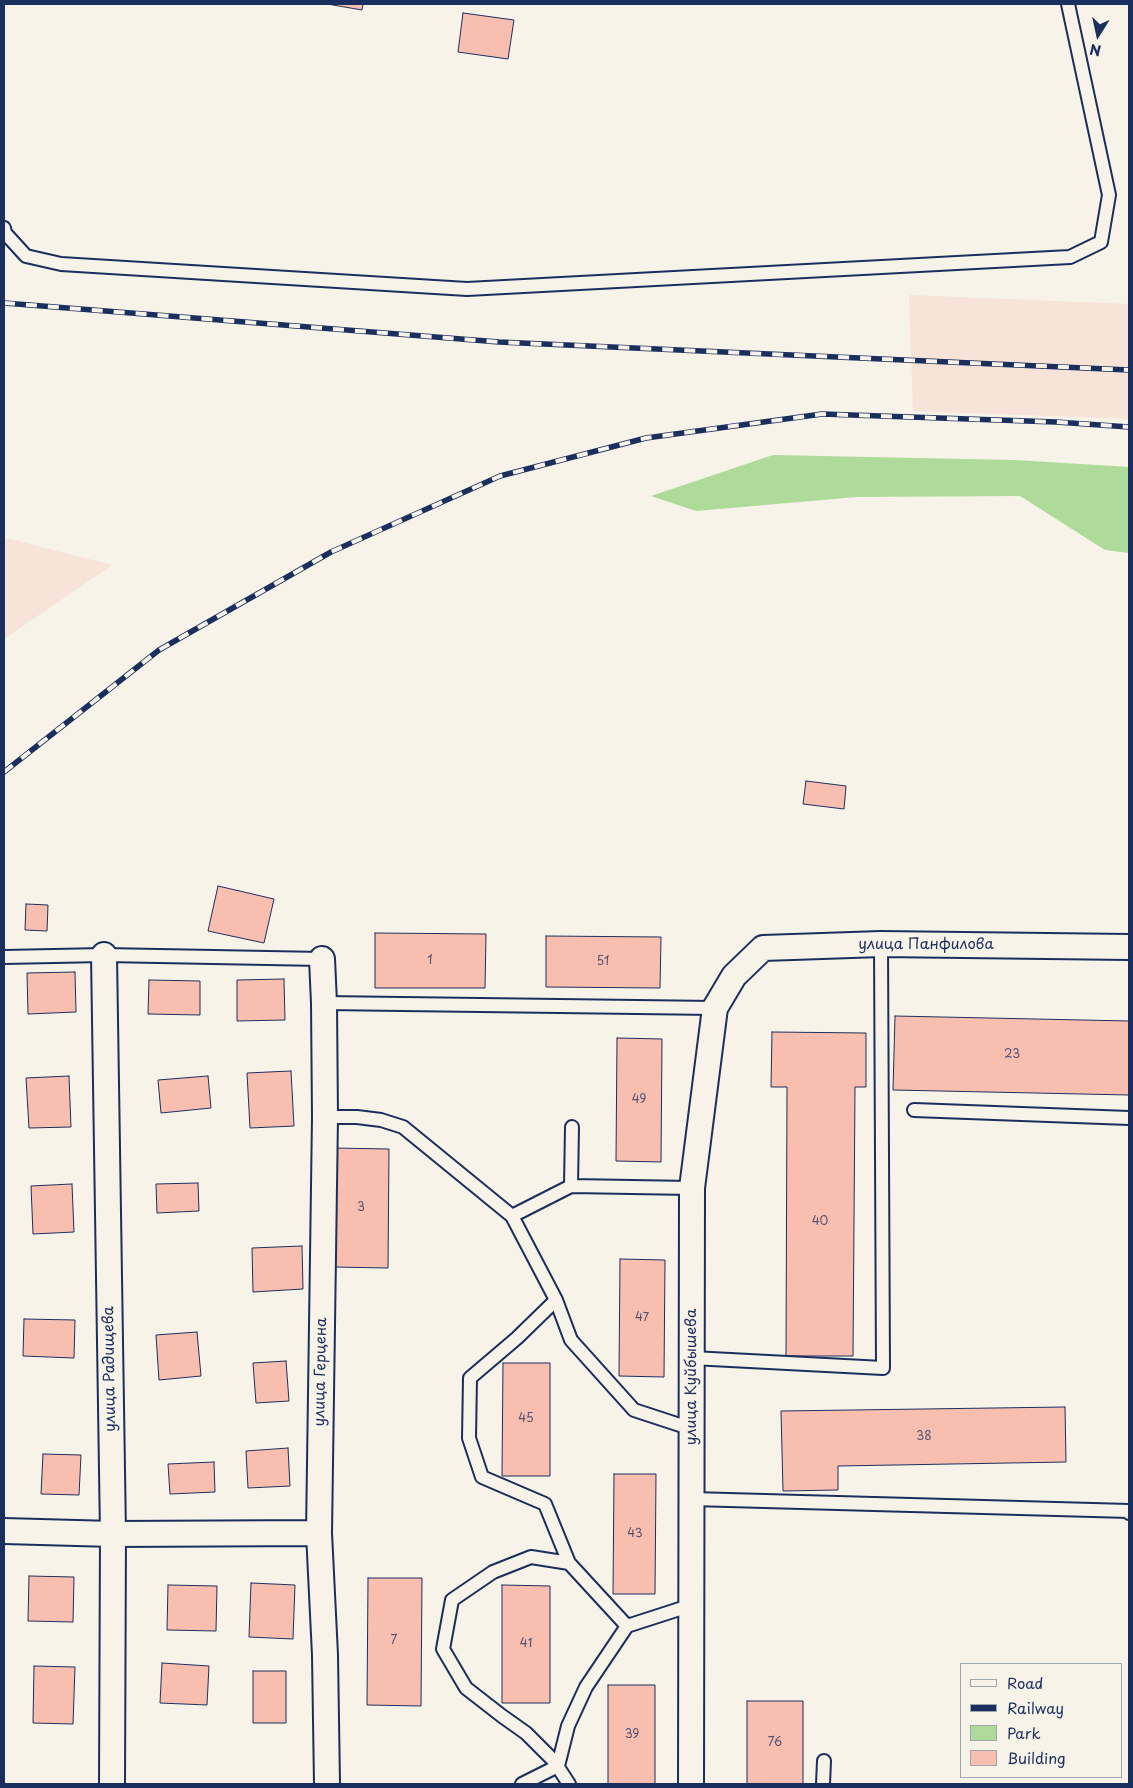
<!DOCTYPE html>
<meta charset="utf-8">
<style>
body{margin:0}
#map{position:relative;width:1133px;height:1788px;overflow:hidden;background:#f7f3e8;font-family:"Playpen Sans",sans-serif}
canvas{display:block}
.frame{position:absolute;inset:0;border:5px solid #1b2f5e;pointer-events:none}
.legend{position:absolute;left:960px;top:1663px;width:162px;height:115px;box-sizing:border-box;background:#f7f3e8;border:1px solid #9fa5b1;margin:0;padding:6px 9px;list-style:none;font-size:15px;color:#1b2f5e}
.legend li{display:flex;align-items:center;gap:10px;height:25px}
.legend b{width:25px;border:1px solid #9fa5b1}
.north{position:absolute;left:1073px;top:10px;width:50px;height:50px;-webkit-text-stroke:4px #f7f3e8;paint-order:stroke;rotate:190deg;font-size:14px;font-weight:700;line-height:20px;text-align:center;color:#1b2f5e}
.north::after{content:'';display:block;margin:auto;width:18px;height:22px;background:#1b2f5e;clip-path:polygon(50% 0,100% 100%,50% 72%,0 100%)}
</style>
<div id="map">
<canvas width="1133" height="1788"></canvas>
<div class="frame"></div>
<ul class="legend">
<li><b style="height:6px;background:#f7f3e8"></b>Road</li>
<li><b style="height:6px;background:#1b2f5e"></b>Railway</li>
<li><b style="height:14px;background:#afdb9a"></b>Park</li>
<li><b style="height:14px;background:#f8bfb0"></b>Building</li>
</ul>
<div class="north">N</div>
</div>
<script>
const ctx = document.querySelector('canvas').getContext('2d');
ctx.lineJoin = 'round';
function fill(path, color) { ctx.fillStyle = color; ctx.fill(path, 'evenodd'); }
const toPath = rows => new Path2D(rows.map(r => 'M' + r).join(''));
function strokePath(path, color, width, dash) { ctx.strokeStyle = color; ctx.lineWidth = width; ctx.lineCap = dash ? 'butt' : 'round'; ctx.setLineDash(dash || []); ctx.stroke(path); }
function drawText(font, color, halo, rows, align = 'center') {
  ctx.font = font + ' "Playpen Sans",sans-serif'; ctx.lineWidth = 5; ctx.setLineDash([]); ctx.textBaseline = 'middle'; ctx.strokeStyle = halo; ctx.fillStyle = color; for (const [text, x, y, turn = 0] of rows) {
    ctx.save(); ctx.translate(x, y); ctx.rotate((+turn || 0) * Math.PI / 180); ctx.textAlign = isNaN(turn) ? turn : align; if (halo) ctx.strokeText(text, 0, 0); ctx.fillText(text, 0, 0); ctx.restore();
  }
}
const built = toPath([
 [909,295,1129,304,1129,419,913,411],
 [4,539,10,539,112,565,4,639]
]);
const green = toPath([
 [773,455,1015,460,1129,467,1129,553,1105,550,1020,496,857,497,696,511,651,496]
]);
const building = toPath([
 [327,4,363,4,362,10,327,4],
 [463,13,514,20,508,59,458,52,463,13],
 [806,781,846,786,844,809,803,804,806,781],
 [218,886,274,899,264,943,208,931,218,886],
 [26,904,48,905,47,931,25,930,26,904],
 [375,933,486,934,485,988,375,988,375,933],
 [546,936,661,937,660,988,546,987,546,936],
 [75,972,76,1012,28,1014,27,973,75,972],
 [284,979,285,1020,237,1021,237,980,284,979],
 [149,980,200,981,200,1015,148,1014,149,980],
 [895,1016,1129,1021,1129,1095,893,1090,895,1016],
 [772,1032,866,1033,866,1087,855,1087,853,1356,786,1356,787,1087,771,1087,772,1032],
 [617,1038,662,1039,661,1162,616,1161,617,1038],
 [291,1071,294,1126,250,1128,247,1073,291,1071],
 [69,1076,71,1127,29,1128,26,1078,69,1076],
 [208,1076,211,1108,161,1113,158,1080,208,1076],
 [333,1148,389,1149,388,1268,333,1267,333,1148],
 [198,1183,199,1211,157,1213,156,1184,198,1183],
 [72,1184,74,1232,33,1234,31,1186,72,1184],
 [302,1246,303,1289,253,1292,252,1248,302,1246],
 [620,1259,665,1260,664,1377,619,1376,620,1259],
 [24,1319,75,1320,74,1358,23,1356,24,1319],
 [197,1332,201,1376,159,1380,156,1335,197,1332],
 [286,1361,289,1401,256,1403,253,1363,286,1361],
 [503,1363,550,1363,550,1476,502,1476,503,1363],
 [1065,1407,1066,1462,838,1466,838,1490,783,1491,781,1411,1065,1407],
 [288,1448,290,1486,248,1488,246,1451,288,1448],
 [43,1454,81,1455,79,1495,41,1494,43,1454],
 [214,1462,215,1492,170,1494,168,1464,214,1462],
 [614,1474,656,1474,655,1594,613,1594,614,1474],
 [29,1576,74,1577,73,1622,28,1621,29,1576],
 [368,1578,422,1578,421,1706,367,1705,368,1578],
 [251,1583,295,1585,293,1639,249,1637,251,1583],
 [168,1585,217,1586,216,1631,167,1630,168,1585],
 [502,1585,550,1586,550,1703,502,1703,502,1585],
 [162,1663,209,1666,207,1705,160,1703,162,1663],
 [34,1666,75,1667,73,1724,33,1723,34,1666],
 [253,1671,286,1671,286,1723,253,1723,253,1671],
 [608,1685,655,1685,655,1784,608,1784,608,1685],
 [747,1701,803,1701,803,1784,747,1784,747,1701]
]);
const lane = toPath([
 [4,228,5,233,26,256,61,264,467,289,1070,257,1101,242,1109,195,1068,4],
 [4,957,104,955,322,959],
 [324,1003,715,1008],
 [914,1110,1129,1118],
 [325,1117,357,1117,381,1120,403,1127,512,1216,571,1186,692,1188],
 [571,1186,572,1127],
 [512,1216,556,1300,517,1338,470,1378,469,1438,482,1477,545,1504,569,1563,627,1626,586,1687,568,1726,558,1766,522,1784],
 [556,1300,571,1340,634,1410,692,1429],
 [692,1358,883,1368,881,944],
 [692,1499,1129,1511,1129,1513],
 [569,1563,531,1557,493,1572,452,1600,443,1649,466,1688,502,1716,526,1733,554,1761,569,1784],
 [627,1626,692,1605],
 [823,1784,824,1761]
]);
const street = toPath([
 [104,955,113,1534,112,1784],
 [322,959,324,1003,325,1117,319,1533,325,1655,327,1784],
 [4,1531,113,1534,319,1533],
 [691,1784,692,1188,715,1008,734,976,763,948,881,944,1129,947]
]);
const rail = toPath([
 [4,303,499,342,1129,370],
 [4,772,159,650,331,552,500,476,646,438,822,414,1056,422,1129,427]
]);
const numberNames = [
 ["1",430,961],
 ["51",603,962],
 ["23",1012,1055],
 ["49",639,1100],
 ["3",361,1208],
 ["40",820,1222],
 ["47",642,1318],
 ["45",526,1419],
 ["38",924,1437],
 ["43",635,1534],
 ["7",394,1641],
 ["41",526,1644],
 ["39",632,1735],
 ["76",775,1743]
];
const streetNames = [
 ["улица Панфилова",926,945],
 ["улица Радищева",110,1369,-91],
 ["улица Герцена",321,1372,-89],
 ["улица Куйбышева",692,1377,-90]
];
fill(built, '#f7e3d7');
fill(green, '#afdb9a');
fill(building, '#f8bfb0');
strokePath(building, '#1b2f5e', 1);
strokePath(lane, '#1b2f5e', 16);
strokePath(street, '#1b2f5e', 28);
strokePath(lane, '#f7f3e8', 12);
strokePath(street, '#f7f3e8', 24);
strokePath(rail, '#1b2f5e', 5.5);
strokePath(rail, '#f7f3e8', 4, [11]);
drawText('12px', '#525372', null, numberNames);
drawText('15px', '#1b2f5e', '#f7f3e8', streetNames);
</script>
